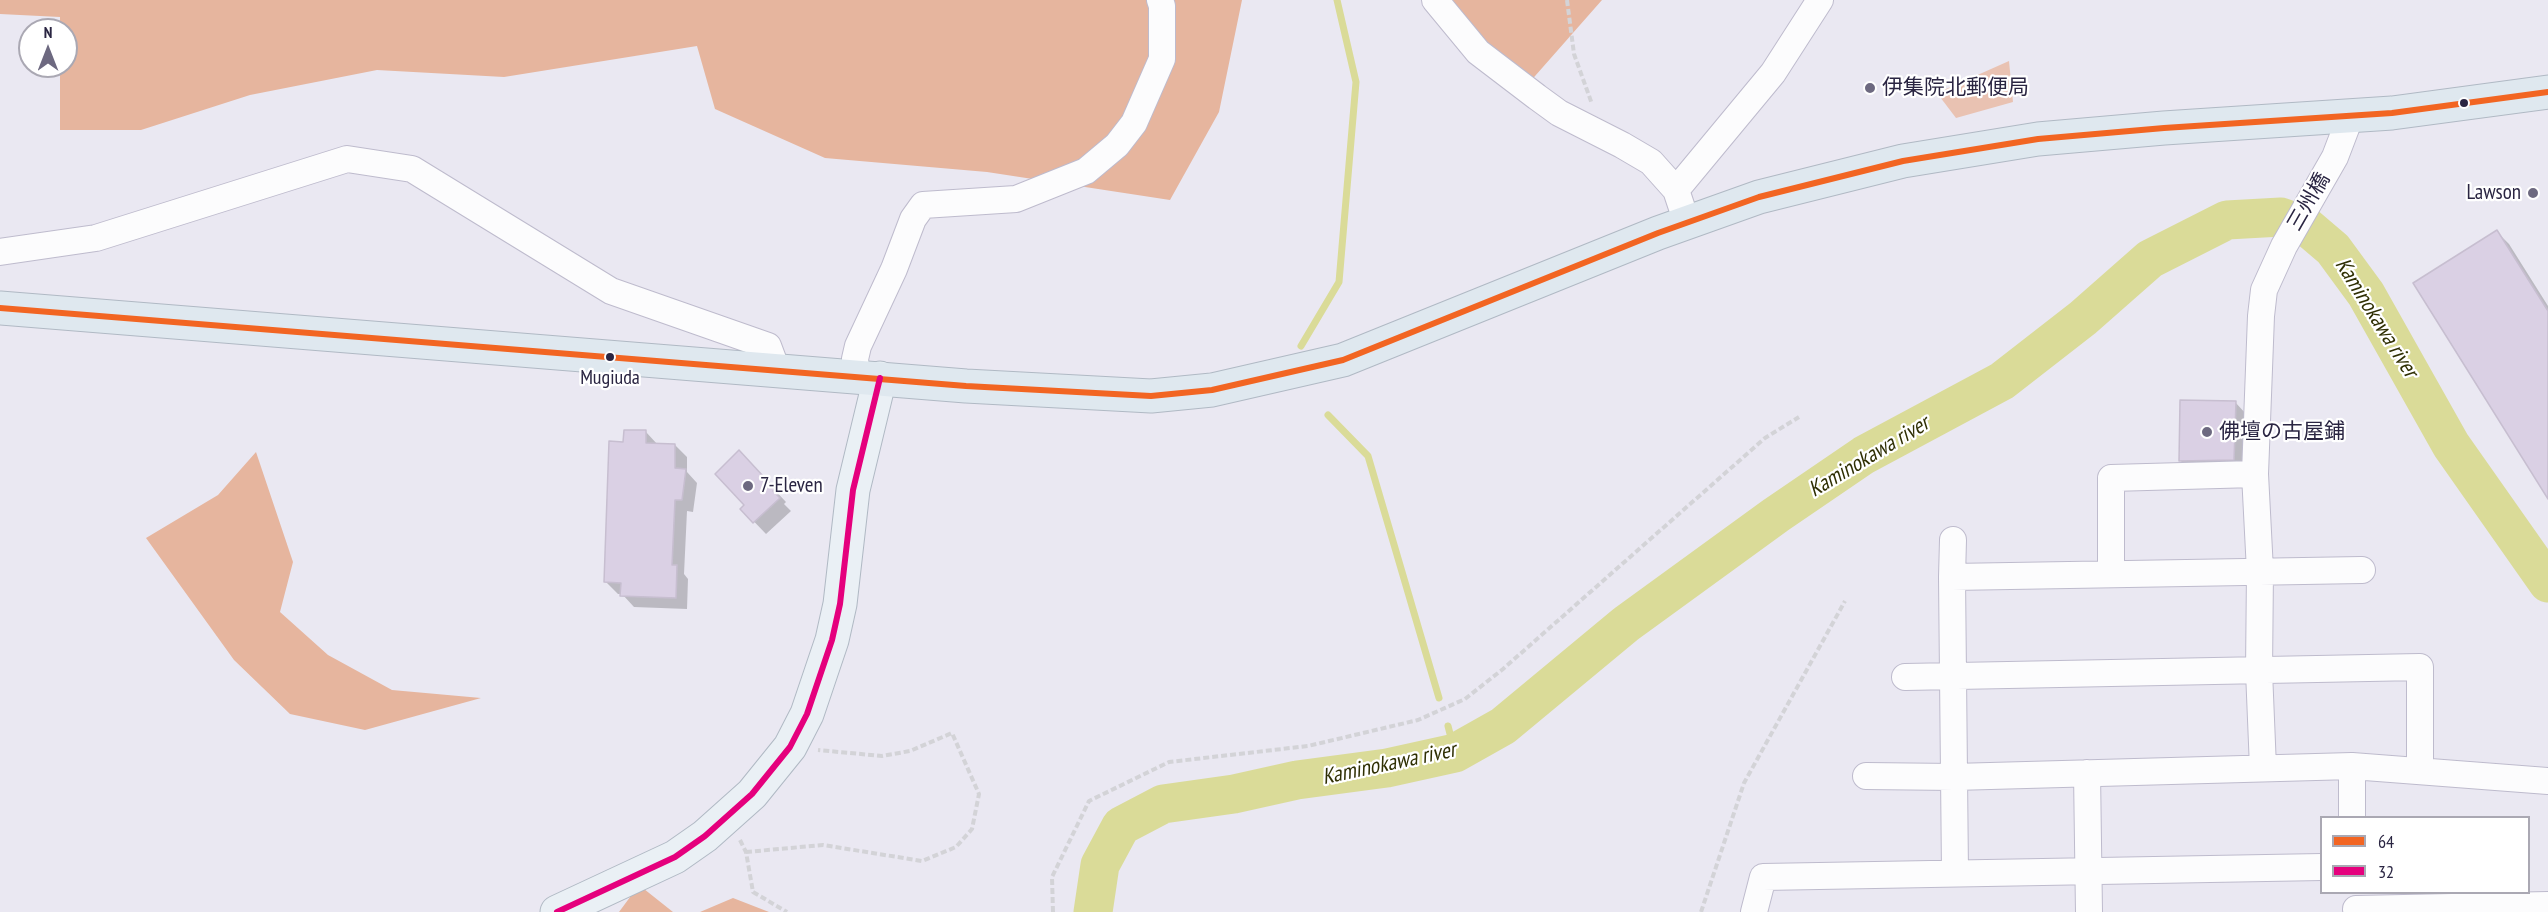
<!DOCTYPE html>
<meta charset="utf-8">
<style>
body{margin:0}
#map{position:relative;width:2548px;height:912px;overflow:hidden;background:#eae8f2;font-family:"PT Sans Narrow",sans-serif}
canvas{display:block}
.legend{position:absolute;left:2320px;top:816px;width:210px;height:78px;box-sizing:border-box;background:#fff;border:2px solid #aaa8b3;margin:0;padding:8px 10px;list-style:none;font-size:18px;color:#2a2542}
.legend li{display:flex;align-items:center;gap:12px;height:30px}
.legend b{width:30px;border:2px solid #aaa8b3}
.north{position:absolute;left:18px;top:18px;width:60px;height:60px;box-sizing:border-box;background:#fff;border:2px solid #aaa8b3;border-radius:50%;rotate:0deg;font-size:16px;font-weight:700;line-height:24px;text-align:center;color:#2a2542}
.north::after{content:'';display:block;margin:auto;width:21px;height:27px;background:#6d6980;clip-path:polygon(50% 0,100% 100%,50% 72%,0 100%)}
</style>
<div id="map">
<canvas width="2548" height="912"></canvas>
<ul class="legend">
<li><b style="height:8px;background:#f26522"></b>64</li>
<li><b style="height:8px;background:#e5007d"></b>32</li>
</ul>
<div class="north">N</div>
</div>
<script>
const ctx = document.querySelector('canvas').getContext('2d');
ctx.lineJoin = 'round';
function fill(path, color) { ctx.fillStyle = color; ctx.fill(path, 'evenodd'); }
const toPath = rows => new Path2D(rows.map(r => 'M' + r).join(''));
function strokePath(path, color, width, dash) { ctx.strokeStyle = color; ctx.lineWidth = width; ctx.lineCap = dash ? 'butt' : 'round'; ctx.setLineDash(dash || []); ctx.stroke(path); }
function drawText(font, color, halo, rows, align = 'center') {
  ctx.font = font + ' "PT Sans Narrow","Noto Sans JP",sans-serif'; ctx.lineWidth = 4.5; ctx.setLineDash([]); ctx.textBaseline = 'middle'; ctx.strokeStyle = halo; ctx.fillStyle = color; for (const [text, x, y, turn = 0] of rows) {
    ctx.save(); ctx.translate(x, y); ctx.rotate((+turn || 0) * Math.PI / 180); ctx.textAlign = isNaN(turn) ? turn : align; if (halo) ctx.strokeText(text, 0, 0); ctx.fillText(text, 0, 0); ctx.restore();
  }
}
const green = toPath([
 [2009,61,2013,102,1956,118,1937,93]
]);
const forest = toPath([
 [0,0,1242,0,1219,112,1170,200,987,172,825,158,715,109,697,46,504,77,377,70,250,95,141,130,60,130,60,66,66,66,66,30,60,30,60,17,0,14],
 [1443,0,1602,0,1528,84],
 [256,452,293,562,280,612,328,655,392,690,481,698,365,730,290,714,234,660,146,538,218,495],
 [639,885,673,912,619,912],
 [733,898,769,912,700,912]
]);
const shadow = toPath([
 [2497,232,2509,244,2548,306,2548,496],
 [2235,402,2247,415,2246,471,2192,473,2180,460],
 [646,432,658,445,675,445,687,457,687,472,697,483,693,512,687,511,684,574,688,579,687,609,634,607,622,594,618,594,606,582,625,443],
 [751,465,786,502,784,504,791,511,766,534,742,509,747,505]
]);
const stream = toPath([
 [1301,346,1339,282,1356,82,1337,0],
 [1328,415,1368,456,1439,698],
 [1448,726,1455,753]
]);
const river = toPath([
 [1093,912,1100,865,1121,826,1163,804,1234,794,1297,780,1387,768,1455,753,1503,726,1626,624,1776,515,1864,455,2002,381,2083,318,2150,259,2227,220,2281,217,2306,226,2333,249,2366,294,2451,445,2548,583]
]);
const building = toPath([
 [2497,230,2548,311,2548,499,2413,283,2497,230],
 [2180,400,2236,401,2234,460,2179,461,2180,400],
 [624,430,646,430,646,443,675,444,675,468,686,469,682,500,675,500,672,565,677,565,676,598,620,596,621,583,604,582,609,441,623,442,624,430],
 [739,450,775,489,773,491,780,498,753,523,740,509,744,505,715,474,739,450]
]);
const path = toPath([
 [1567,0,1574,54,1592,104],
 [740,840,746,852,753,892,787,912],
 [746,852,823,845,922,861,956,847,972,829,979,794,952,733,910,751,882,756,818,750],
 [1053,912,1052,877,1089,801,1169,762,1308,746,1418,720,1465,699,1503,669,1765,438,1799,417],
 [1701,912,1744,783,1845,601]
]);
const minor = toPath([
 [1435,0,1478,52,1537,97,1559,113,1622,145,1651,162,1676,190,1687,223],
 [1676,190,1773,73,1820,0],
 [0,252,96,238,347,159,412,169,611,291,768,346,777,370],
 [857,377,855,359,858,346,894,269,913,219,923,205,1016,199,1086,171,1117,145,1134,123,1162,59,1162,6,1160,0],
 [2111,574,2111,478,2255,474],
 [1952,577,1953,540],
 [1905,677,2420,667,2420,770],
 [2263,768,2259,671,2260,571,2255,474,2261,316,2264,290,2284,246,2335,157,2351,115],
 [2087,773,2089,912],
 [1866,776,1954,777,2352,766,2548,781],
 [2352,818,2352,766],
 [1955,873,1952,577,2362,570],
 [2356,909,2548,905],
 [1754,912,1763,877,2322,867]
]);
const major = toPath([
 [557,912,675,857,705,836,752,794,790,747,807,714,832,640,840,604,853,490,880,378]
]);
const highway = toPath([
 [0,308,966,386,1151,396,1212,390,1343,360,1658,233,1759,197,1903,161,2038,139,2164,128,2392,113,2548,92]
]);
const bus1 = toPath([
 [0,308,966,386,1151,396,1212,390,1343,360,1658,233,1759,197,1903,161,2038,139,2164,128,2392,113,2548,92]
]);
const bus2 = toPath([
 [557,912,675,857,705,836,752,794,790,747,807,714,832,640,840,604,853,490,880,378]
]);
const markers = [
 [1870,88,6,"#6d6980"],
 [2464,103,5,"#2a2542"],
 [2533,193,6,"#6d6980"],
 [610,357,5,"#2a2542"],
 [2207,432,6,"#6d6980"],
 [748,486,6,"#6d6980"]
];
const busNames = [
 ["Mugiuda",610,378]
];
const poiNames = [
 ["伊集院北郵便局",1882,88],
 ["Lawson",2521,193,"right"],
 ["佛壇の古屋鋪",2219,432],
 ["7-Eleven",760,486]
];
const streetNames = [
 ["三州橋",2309,202,-60]
];
const waterNames = [
 ["Kaminokawa river",2376,318,58],
 ["Kaminokawa river",1869,457,-31],
 ["Kaminokawa river",1389,764,-12]
];
fill(green, '#e9c2b2');
fill(forest, '#e6b59e');
fill(shadow, '#0003');
strokePath(stream, '#dadb98', 7);
strokePath(river, '#dadb98', 39);
fill(building, '#dad0e4');
strokePath(building, '#c7bed0', 1.5);
strokePath(minor, '#bebbcd', 28);
strokePath(major, '#b0b9c4', 35);
strokePath(highway, '#b0b9c4', 35);
strokePath(path, '#d3d3d7', 4, [6, 3]);
strokePath(minor, '#fcfcfd', 26);
strokePath(major, '#eaf0f5', 33);
strokePath(highway, '#dfe8ef', 33);
strokePath(bus1, '#f26522', 6);
strokePath(bus2, '#e5007d', 6);
for (const [x, y, r, color] of markers) { const dot = new Path2D(); dot.arc(x, y, r, 0, 2 * Math.PI); ctx.fillStyle = color; ctx.fill(dot); strokePath(dot, '#fff', 2); }
drawText('20px', '#2a2542', '#fff', busNames);
drawText('21px', '#2a2542', '#fff', poiNames, 'left');
drawText('21px', '#2a2542', '#fff', streetNames);
drawText('italic 22px', '#2f2f03', '#fff', waterNames);
</script>
